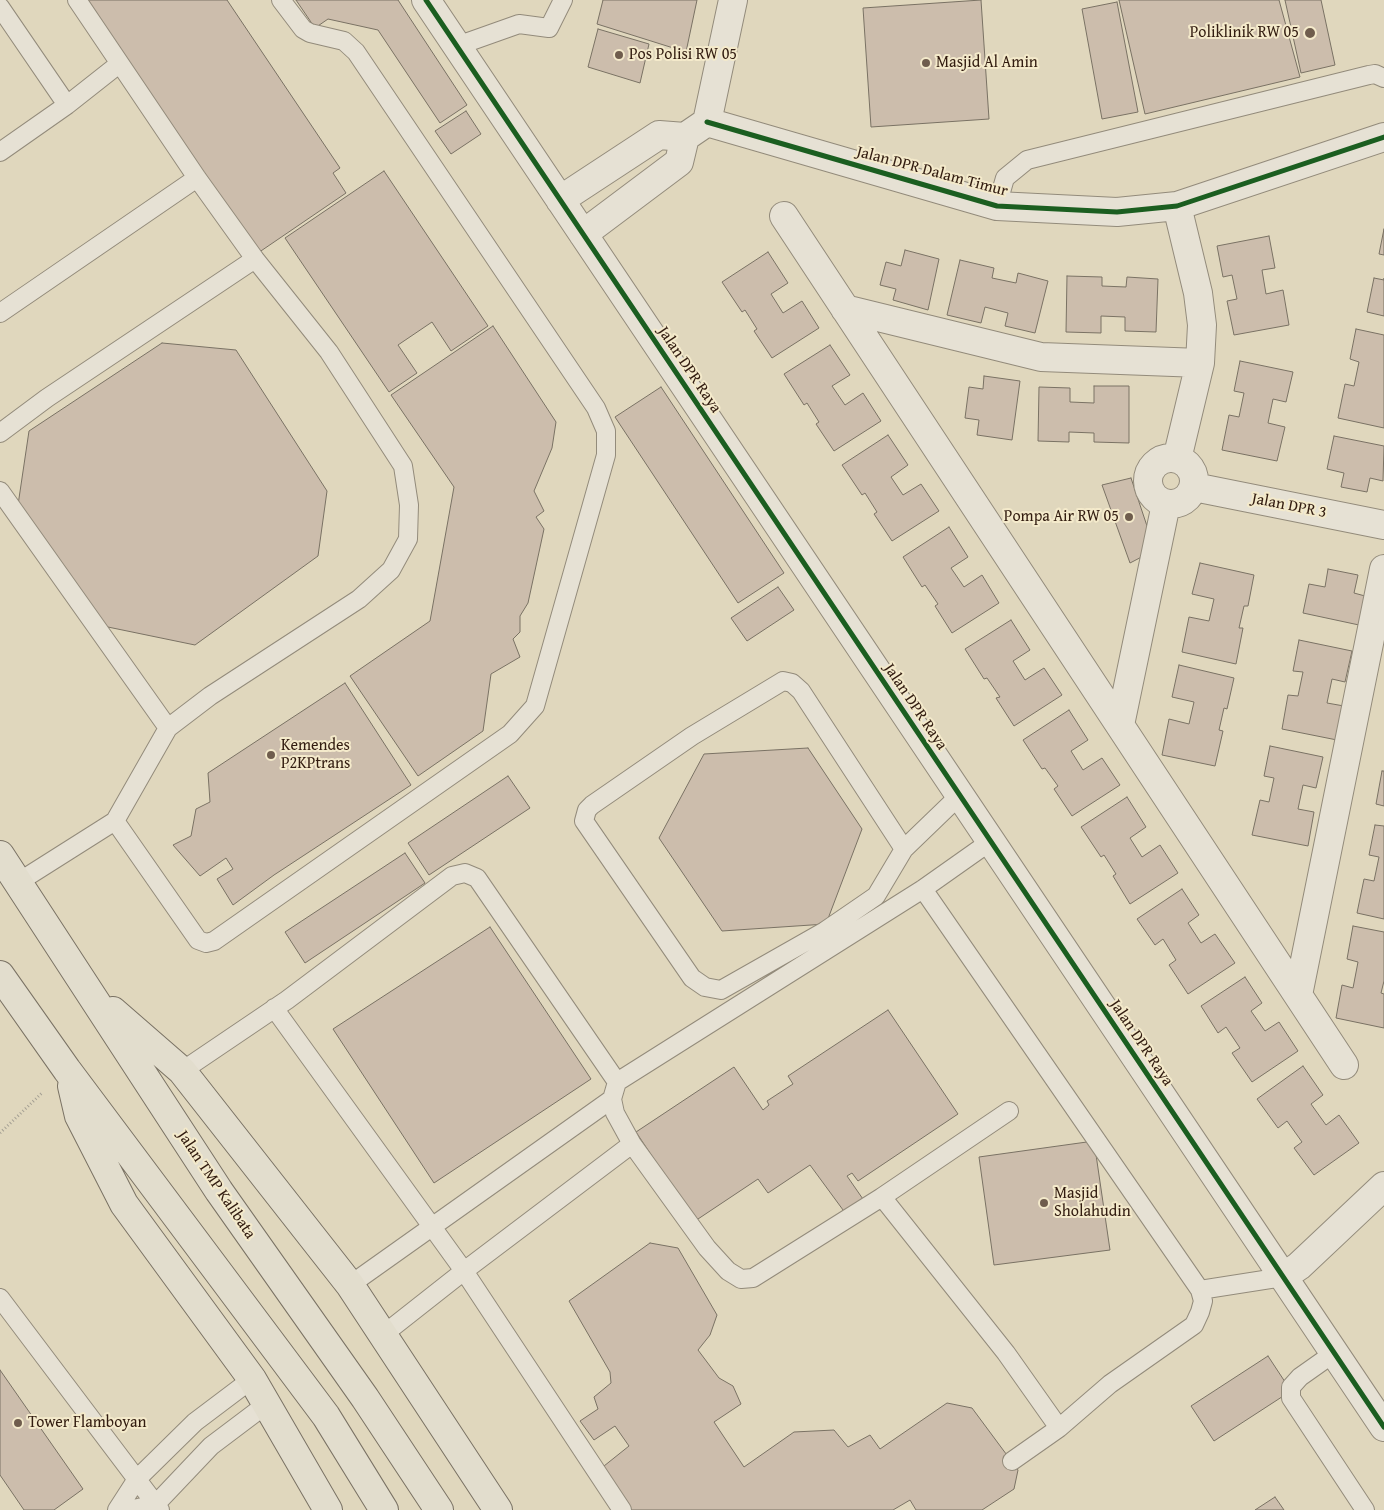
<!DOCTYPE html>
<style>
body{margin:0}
canvas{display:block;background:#e0d7bd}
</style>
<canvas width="1384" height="1510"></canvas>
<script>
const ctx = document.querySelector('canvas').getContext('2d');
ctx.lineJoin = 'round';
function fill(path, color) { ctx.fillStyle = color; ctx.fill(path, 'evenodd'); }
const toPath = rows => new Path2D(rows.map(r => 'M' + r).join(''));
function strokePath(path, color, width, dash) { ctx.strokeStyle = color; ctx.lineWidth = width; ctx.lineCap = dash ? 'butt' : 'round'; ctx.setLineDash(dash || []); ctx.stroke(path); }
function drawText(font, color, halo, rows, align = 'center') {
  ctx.font = font + ' "Gentium Book Plus",serif'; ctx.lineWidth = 4; ctx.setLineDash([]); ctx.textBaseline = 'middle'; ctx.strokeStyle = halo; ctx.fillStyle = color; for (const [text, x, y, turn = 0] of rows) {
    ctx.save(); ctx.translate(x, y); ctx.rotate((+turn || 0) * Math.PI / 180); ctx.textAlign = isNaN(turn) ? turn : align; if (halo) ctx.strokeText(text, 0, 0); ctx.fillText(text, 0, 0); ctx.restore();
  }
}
const building = toPath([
 [88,0,227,0,340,168,333,173,346,193,255,255,88,0],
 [296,0,398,0,467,105,440,123,378,30,328,19,315,28,296,0],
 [603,0,697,0,686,52,597,24,603,0],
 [981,0,989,119,871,127,863,8,981,0],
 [1119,0,1279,0,1300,77,1145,114,1119,0],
 [1285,0,1321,0,1335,65,1301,73,1285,0],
 [1117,2,1138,112,1102,119,1082,9,1117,2],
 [598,29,649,44,640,83,588,67,598,29],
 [466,111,481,134,451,154,435,131,466,111],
 [384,171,488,326,451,351,432,322,398,345,417,373,389,392,285,238,384,171],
 [1384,229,1384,255,1379,254,1384,229],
 [1269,236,1275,268,1262,270,1266,294,1283,290,1289,325,1234,335,1227,301,1237,299,1232,275,1223,277,1217,246,1269,236],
 [905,250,939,259,928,310,893,300,896,289,880,285,886,262,901,266,905,250],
 [768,252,788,283,771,294,783,313,802,301,819,328,772,358,754,331,757,329,745,310,742,312,722,282,768,252],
 [960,260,994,268,992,278,1016,283,1018,273,1048,281,1035,333,1005,326,1008,313,985,307,981,323,947,315,960,260],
 [1067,276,1102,277,1102,286,1126,287,1127,277,1158,279,1156,332,1125,331,1125,317,1101,316,1101,333,1066,332,1067,276],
 [1374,278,1384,280,1384,278,1384,316,1367,312,1374,278],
 [493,326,556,422,552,448,534,491,544,511,536,517,544,529,528,603,520,616,520,632,513,639,520,657,491,674,483,731,418,776,350,676,430,621,454,487,391,395,493,326],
 [1356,329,1384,335,1384,428,1338,418,1345,384,1354,386,1359,362,1350,359,1356,329],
 [162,343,236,350,327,491,318,556,195,645,103,626,18,505,29,431,162,343],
 [830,345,850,375,832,386,845,405,863,393,881,421,834,451,816,424,819,422,807,403,804,405,784,374,830,345],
 [1240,361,1293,372,1286,402,1273,399,1268,423,1285,427,1277,461,1222,450,1229,415,1239,417,1244,393,1234,391,1240,361],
 [984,376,1020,381,1012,440,977,435,979,420,965,418,969,387,983,389,984,376],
 [1094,386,1129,386,1129,443,1094,442,1094,433,1069,432,1069,442,1038,441,1039,387,1070,388,1070,402,1094,403,1094,386],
 [661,387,784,573,738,603,615,417,661,387],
 [888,435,908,465,891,477,903,495,921,484,939,511,892,541,874,514,877,512,865,493,862,495,842,465,888,435],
 [1334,436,1384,446,1383,481,1370,478,1367,492,1341,487,1344,473,1327,469,1334,436],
 [1131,478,1155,550,1130,563,1102,485,1131,478],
 [949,527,968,557,951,568,964,587,982,575,999,603,952,633,935,606,938,604,925,585,922,587,903,557,949,527],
 [1200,563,1254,575,1248,606,1244,606,1239,628,1243,628,1236,664,1182,652,1189,617,1209,621,1214,599,1192,594,1200,563],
 [1328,569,1358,575,1354,593,1365,596,1359,625,1303,613,1309,584,1325,587,1328,569],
 [778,587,794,610,747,641,731,618,778,587],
 [1011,620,1030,650,1013,661,1025,680,1044,668,1062,695,1014,726,996,698,1000,697,987,678,984,679,965,649,1011,620],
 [1299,640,1352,651,1345,682,1332,679,1327,703,1344,706,1337,740,1282,729,1288,695,1298,696,1303,672,1293,671,1299,640],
 [1179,665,1234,678,1227,709,1224,708,1219,730,1223,731,1215,766,1162,755,1169,719,1189,724,1194,702,1172,697,1179,665],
 [345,683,411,785,274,875,233,905,217,879,233,869,226,858,200,876,173,845,191,836,196,809,210,802,208,773,345,683],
 [1069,710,1088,740,1071,751,1083,770,1102,758,1120,785,1072,816,1054,789,1058,786,1045,768,1042,769,1023,740,1069,710],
 [1270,746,1323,757,1316,788,1303,785,1298,809,1314,812,1308,846,1252,835,1260,800,1269,802,1274,778,1264,776,1270,746],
 [808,748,862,829,826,924,722,931,659,838,704,754,808,748],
 [1382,771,1384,771,1384,806,1376,804,1382,771],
 [508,776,530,808,429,875,408,843,508,776],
 [1127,797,1146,827,1130,838,1142,857,1160,845,1178,873,1130,904,1113,876,1116,874,1104,855,1101,857,1081,827,1127,797],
 [1375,825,1384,826,1384,919,1357,913,1364,879,1374,881,1379,857,1369,855,1375,825],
 [405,853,425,883,305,963,285,932,405,853],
 [1182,889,1199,915,1188,923,1201,943,1215,934,1235,963,1188,994,1169,965,1176,960,1163,939,1155,945,1137,919,1182,889],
 [1353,926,1384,932,1384,981,1381,993,1384,994,1384,1028,1336,1018,1342,985,1353,988,1358,962,1347,959,1353,926],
 [490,927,591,1079,434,1183,333,1029,490,927],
 [1245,977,1262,1003,1251,1011,1265,1031,1279,1022,1298,1051,1252,1082,1232,1053,1240,1048,1226,1027,1218,1033,1201,1006,1245,977],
 [888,1010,958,1114,858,1181,852,1173,847,1176,865,1202,846,1214,810,1165,768,1193,758,1179,695,1221,636,1132,734,1067,763,1110,769,1105,767,1101,793,1084,788,1076,888,1010],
 [1303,1066,1323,1095,1311,1104,1326,1125,1339,1115,1359,1143,1314,1175,1294,1148,1302,1142,1287,1121,1278,1128,1257,1099,1303,1066],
 [1094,1141,1110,1250,994,1265,979,1157,1094,1141],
 [650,1243,678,1248,717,1315,710,1335,698,1350,719,1378,733,1386,741,1404,714,1422,744,1467,794,1432,834,1430,848,1447,870,1435,880,1449,947,1403,972,1408,1018,1470,1014,1489,982,1510,916,1510,910,1500,893,1510,628,1510,609,1483,604,1466,629,1446,615,1426,594,1440,580,1421,598,1409,594,1397,611,1383,610,1372,569,1301,650,1243],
 [1268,1356,1291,1391,1214,1441,1191,1406,1268,1356],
 [0,1370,83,1489,54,1510,24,1510,0,1475,0,1370],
 [1275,1497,1284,1510,1255,1510,1275,1497]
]);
const path = toPath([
 [0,1133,43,1092]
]);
const lane = toPath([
 [0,7,67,105,0,152],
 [457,46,519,24,549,28,563,0],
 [67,105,119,64],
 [997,206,1005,178,1027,160,1369,75,1375,74,1384,78],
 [0,313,197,178],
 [0,433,47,398,255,259],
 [0,491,168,728],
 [115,821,198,940,206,943,214,941,510,734,535,706,606,455,606,431,596,408,356,52,344,41,310,33,303,29,281,0],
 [904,849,801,691,792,683,783,681,692,736,592,805,587,810,584,821,692,978,705,987,721,990,825,931,876,896,904,849,960,795],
 [17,883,115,821,168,728,210,696,359,599,391,570,408,539,409,505,403,466,329,352,255,259,197,178,77,0],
 [923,889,1200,1290,1203,1301,1200,1312,1194,1325,1110,1384,1059,1428,1012,1461],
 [274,1008,464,1271,622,1510],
 [182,1071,287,1000,452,876,465,873,477,878,617,1082],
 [632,1144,707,1248,728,1271,741,1279,753,1278,882,1197,1006,1353,1059,1428],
 [882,1197,1009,1111],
 [350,1285,612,1099],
 [1200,1290,1283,1277],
 [0,1298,160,1510],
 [384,1334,464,1271,632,1144,615,1113,612,1099,617,1082,923,889,991,841],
 [1334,1353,1300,1377,1291,1387,1291,1398,1365,1510],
 [117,1510,137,1479,195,1422,252,1379],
 [129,1510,156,1504,211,1446,268,1403]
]);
const street = toPath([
 [426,0,1384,1427],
 [707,122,997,206,1117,212,1177,206,1384,137],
 [685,137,707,122,733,0],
 [560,200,659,135,685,137],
 [1177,206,1198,293,1202,325,1200,363,1177,459],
 [784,216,1344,1065],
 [583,234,679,162,685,137],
 [845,309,1041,357,1200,363],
 '1148 481a23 23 0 1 1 46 0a23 23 0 1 1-46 0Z',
 [1194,487,1384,525],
 [1120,725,1166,504],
 [1298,995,1384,569],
 [1283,1277,1299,1266,1384,1186]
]);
const primary = toPath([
 [0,855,219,1191,365,1398,439,1510],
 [0,975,67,1070,326,1416,384,1510],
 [113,1011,182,1071,350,1285,498,1510],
 [72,1086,79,1116,124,1204,252,1379,328,1510]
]);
const cycleway = toPath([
 [426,0,1384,1427],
 [707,122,997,206,1117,212,1177,206,1384,137]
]);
const markers = [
 [1310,33,6,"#6f5d4d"],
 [619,55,5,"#6f5d4d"],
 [926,63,5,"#6f5d4d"],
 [1129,517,5,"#6f5d4d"],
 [271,755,5,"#6f5d4d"],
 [1044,1203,5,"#6f5d4d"],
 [18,1423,5,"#6f5d4d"]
];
const poiNames = [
 ["Poliklinik RW 05",1299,33,"right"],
 ["Pos Polisi RW 05",629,55],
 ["Masjid Al Amin",936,63],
 ["Pompa Air RW 05",1119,517,"right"],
 ["Kemendes",281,746],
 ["P2KPtrans",281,764],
 ["Masjid",1054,1194],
 ["Sholahudin",1054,1212],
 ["Tower Flamboyan",28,1423]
];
const streetNames = [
 ["Jalan DPR Dalam Timur",932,172,15],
 ["Jalan DPR Raya",689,370,56],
 ["Jalan DPR 3",1289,506,11],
 ["Jalan DPR Raya",915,707,56],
 ["Jalan DPR Raya",1141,1043,56],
 ["Jalan TMP Kalibata",216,1185,56]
];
fill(building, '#ccbdac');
strokePath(building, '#7a7264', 1);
strokePath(lane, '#938b7b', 20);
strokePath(street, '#938b7b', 30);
strokePath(primary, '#7a7264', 30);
strokePath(path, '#a49f93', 3, [1, 2.5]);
strokePath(lane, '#e6e1d4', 18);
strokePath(street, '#e6e1d4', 28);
strokePath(primary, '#e2ddcd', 28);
strokePath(cycleway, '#1b5e20', 5);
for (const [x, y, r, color] of markers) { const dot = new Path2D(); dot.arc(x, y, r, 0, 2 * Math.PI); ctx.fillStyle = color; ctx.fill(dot); strokePath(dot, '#f4eacb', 2); }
drawText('16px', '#321c10', '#f4eacb', poiNames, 'left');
drawText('16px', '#321c10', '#f4eacb', streetNames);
</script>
